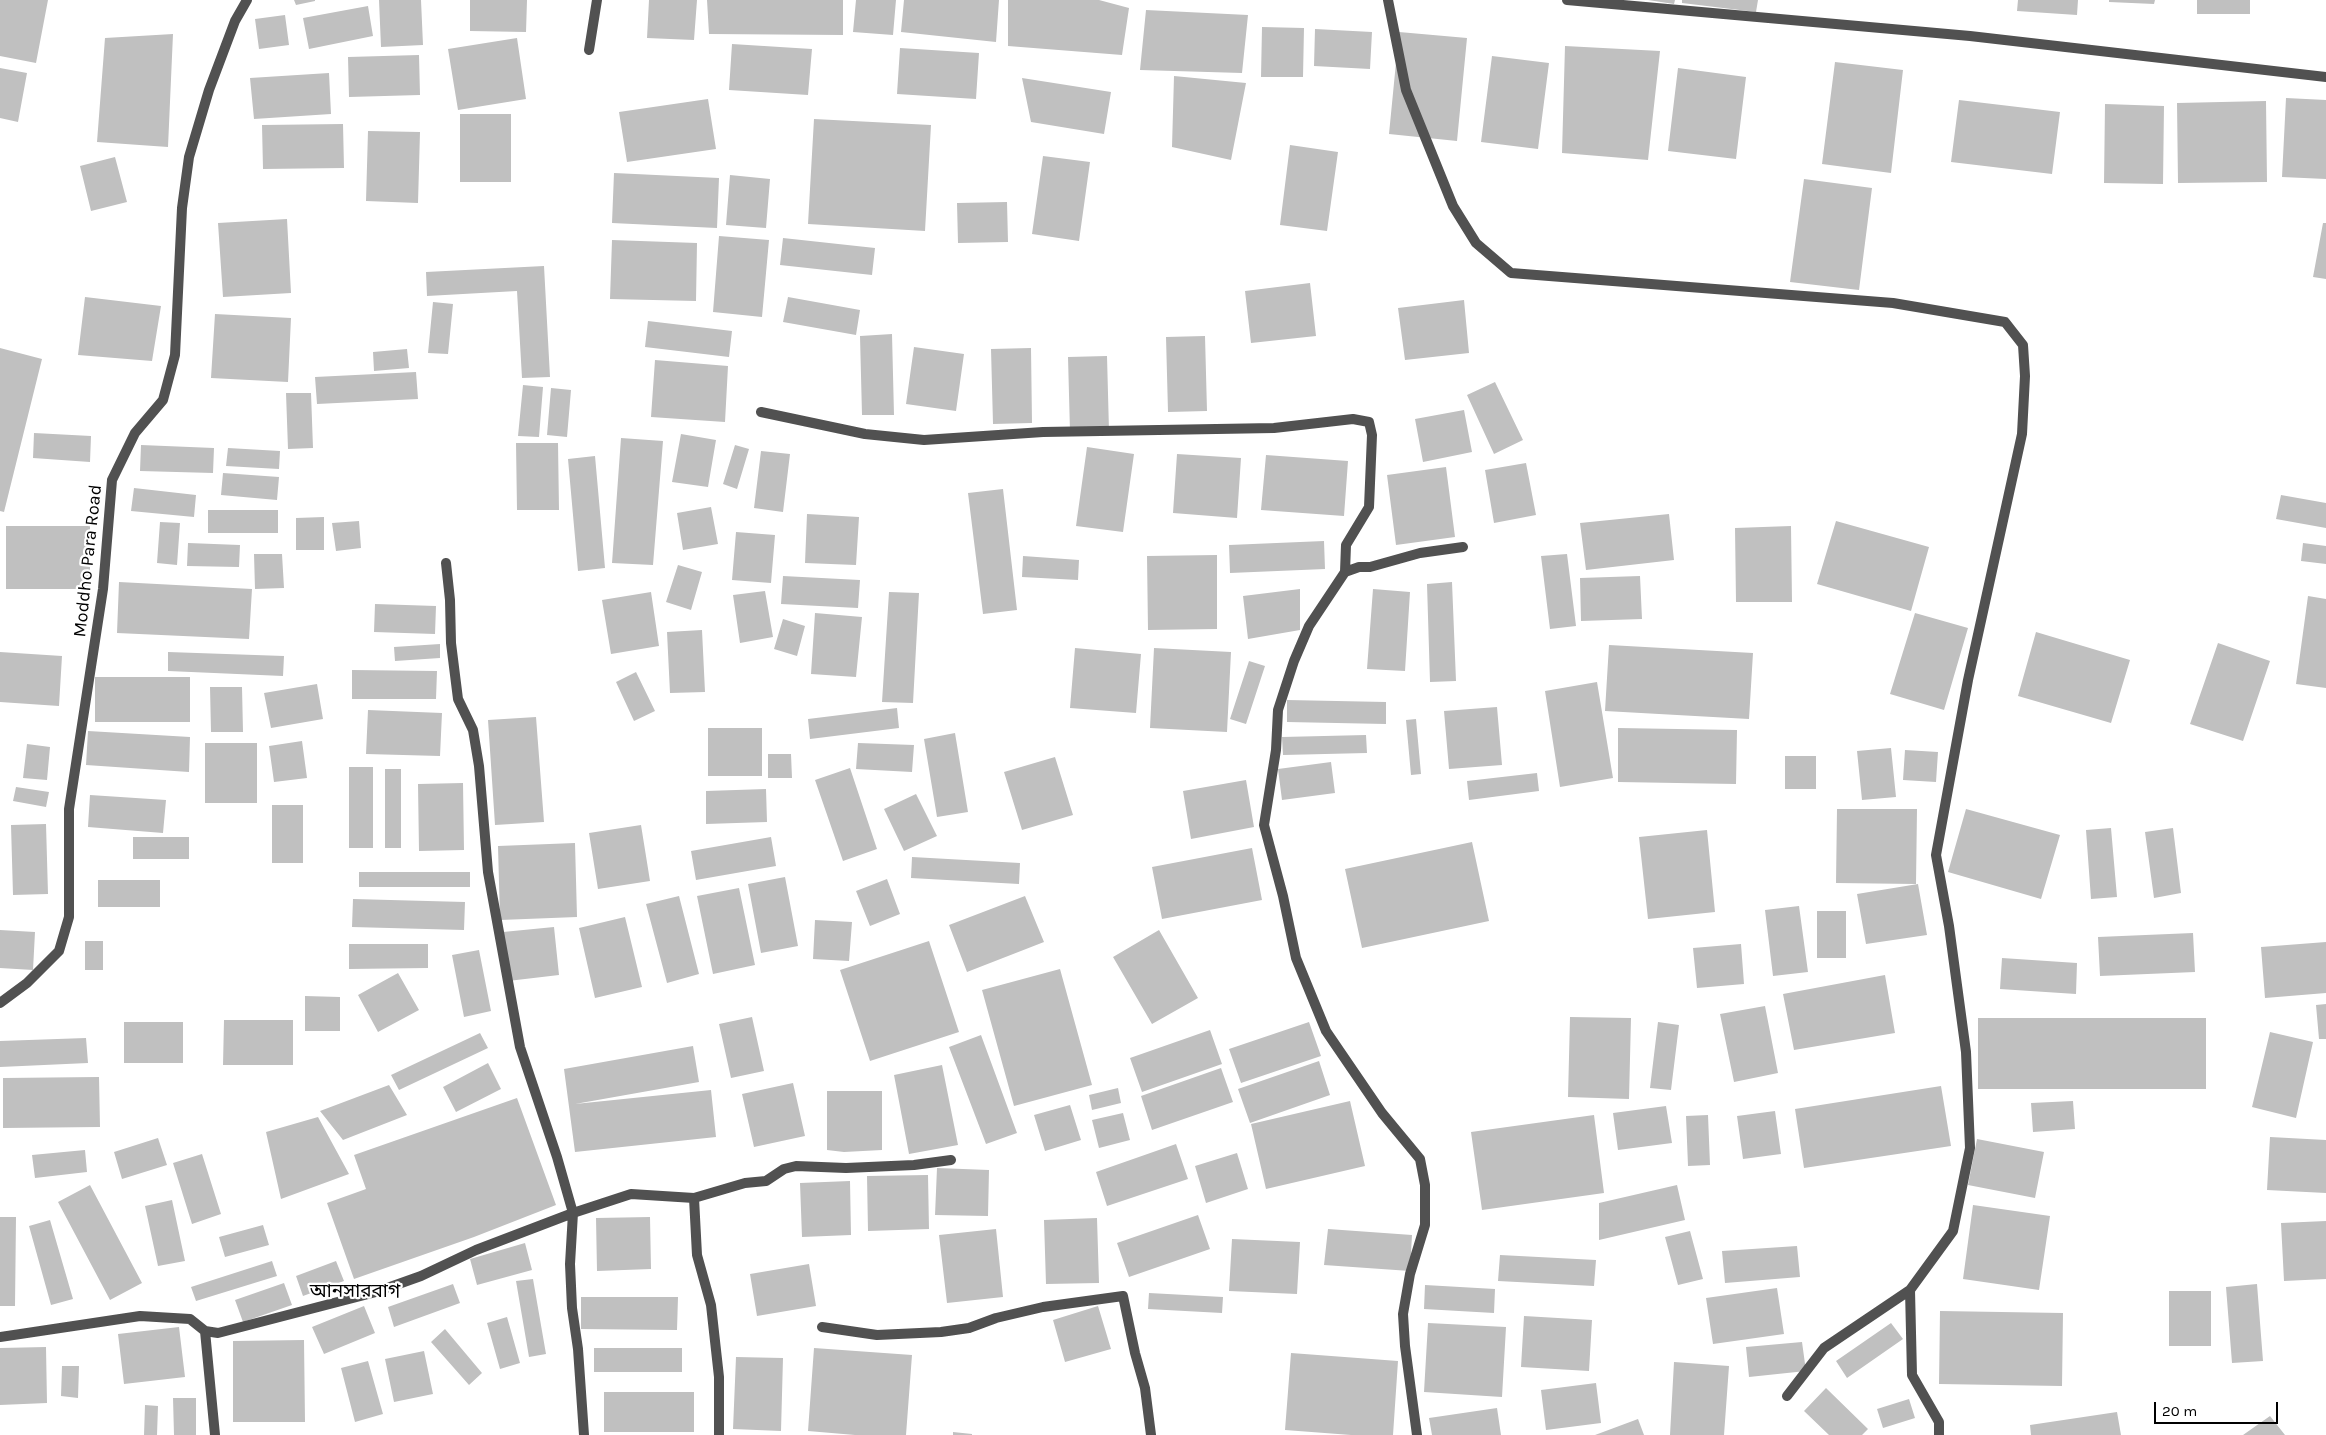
<!DOCTYPE html>
<meta charset="utf-8">
<style>
body{margin:0}
#map{position:relative;width:2326px;height:1435px;overflow:hidden;background:#fff;font-family:Karla,sans-serif}
canvas{display:block}
.scale{position:absolute;left:2154px;top:1402px;width:124px;height:22px;box-sizing:border-box;border:2px solid #000;border-top:0;padding-left:6px;font-size:15px;line-height:18px;white-space:nowrap;color:#000;-webkit-text-stroke:4px #fff;paint-order:stroke}
</style>
<div id="map">
<canvas width="2326" height="1435"></canvas>
<div class="scale">20 m</div>
</div>
<script>
const ctx = document.querySelector('canvas').getContext('2d');
ctx.lineJoin = 'round';
function fill(path, color) { ctx.fillStyle = color; ctx.fill(path, 'evenodd'); }
const toPath = rows => new Path2D(rows.map(r => 'M' + r).join(''));
function strokePath(path, color, width, dash) { ctx.strokeStyle = color; ctx.lineWidth = width; ctx.lineCap = dash ? 'butt' : 'round'; ctx.setLineDash(dash || []); ctx.stroke(path); }
function drawText(font, color, halo, rows, align = 'center') {
  ctx.font = font + ' Karla,"Noto Sans Bengali",sans-serif'; ctx.lineWidth = 4.5; ctx.setLineDash([]); ctx.textBaseline = 'middle'; ctx.strokeStyle = halo; ctx.fillStyle = color; for (const [text, x, y, turn = 0] of rows) {
    ctx.save(); ctx.translate(x, y); ctx.rotate((+turn || 0) * Math.PI / 180); ctx.textAlign = isNaN(turn) ? turn : align; if (halo) ctx.strokeText(text, 0, 0); ctx.fillText(text, 0, 0); ctx.restore();
  }
}
const building = toPath([
 [0,0,48,0,36,63,0,56],
 [294,0,315,0,315,1,296,5],
 [379,0,421,0,423,45,381,47],
 [470,0,527,0,526,32,470,31],
 [649,0,697,0,694,40,647,38],
 [707,0,843,0,843,35,709,34],
 [856,0,896,0,893,35,853,32],
 [904,0,999,0,996,42,901,32],
 [1008,0,1099,0,1129,8,1122,55,1008,46],
 [1648,0,1675,0,1674,4],
 [1682,0,1758,0,1756,12,1682,3],
 [2018,0,2078,0,2077,15,2017,11],
 [2109,0,2155,0,2154,4,2109,2],
 [2197,0,2250,0,2250,14,2197,14],
 [368,6,373,36,309,49,303,18],
 [1146,10,1248,15,1242,73,1140,70],
 [285,15,289,45,259,49,255,19],
 [1262,27,1304,28,1303,77,1261,77],
 [1315,29,1372,32,1370,69,1314,66],
 [1399,32,1467,38,1457,141,1389,134],
 [173,34,168,147,97,142,105,38],
 [517,38,526,99,458,110,448,49],
 [732,44,812,49,808,95,729,90],
 [1565,46,1660,51,1648,160,1562,153],
 [900,48,979,53,976,99,897,94],
 [419,55,420,95,349,97,348,57],
 [1492,56,1549,63,1538,149,1481,142],
 [1835,62,1903,70,1891,173,1822,164],
 [0,68,27,73,18,122,0,118],
 [1678,68,1746,77,1736,159,1668,151],
 [329,73,331,114,254,119,250,78],
 [1174,76,1246,83,1231,160,1172,147],
 [1022,78,1111,92,1104,134,1031,122],
 [2286,98,2326,100,2326,179,2282,177],
 [708,99,716,149,627,162,619,112],
 [1959,100,2060,112,2052,174,1951,162],
 [2266,101,2267,182,2178,183,2177,103],
 [2105,104,2164,106,2163,184,2104,183],
 [460,114,511,114,511,182,460,182],
 [814,119,931,125,925,231,808,224],
 [343,124,344,168,263,169,262,125],
 [368,131,420,132,418,203,366,201],
 [1290,145,1338,152,1327,231,1280,225],
 [1043,156,1090,162,1079,241,1032,234],
 [115,157,127,202,91,211,80,166],
 [614,173,719,178,717,228,612,223],
 [730,175,770,179,766,228,726,225],
 [1804,179,1872,188,1859,290,1790,282],
 [1007,202,1008,242,958,243,957,203],
 [287,219,291,293,223,297,218,223],
 [2323,223,2326,223,2326,279,2313,277],
 [719,236,769,240,762,317,713,312],
 [783,238,875,248,872,275,780,265],
 [612,240,697,243,696,301,610,299],
 [544,266,550,377,522,378,517,291,427,296,426,272],
 [1310,283,1316,336,1251,343,1245,291],
 [85,297,161,306,152,361,78,355],
 [788,297,860,310,856,335,783,322],
 [1464,300,1469,353,1405,360,1398,308],
 [433,302,453,304,448,354,428,353],
 [215,314,291,318,288,382,211,378],
 [648,321,732,331,729,357,645,347],
 [892,334,894,415,862,415,860,336],
 [1205,336,1207,411,1168,412,1166,337],
 [914,347,964,354,956,411,906,404],
 [0,348,42,359,4,512,0,511],
 [1031,348,1032,423,993,424,991,349],
 [407,349,409,368,374,371,373,352],
 [1107,356,1109,431,1070,432,1068,357],
 [655,360,728,366,725,422,651,417],
 [416,372,418,399,317,404,315,377],
 [1495,382,1523,440,1494,454,1467,395],
 [523,385,543,387,539,437,518,436],
 [551,388,571,390,567,437,547,435],
 [286,393,311,393,313,448,288,449],
 [1464,410,1472,452,1423,462,1415,419],
 [34,433,91,436,90,462,33,458],
 [681,434,716,440,708,487,672,482],
 [621,438,663,441,653,565,612,563],
 [516,443,558,443,559,510,517,510],
 [141,445,214,448,213,473,140,471],
 [735,445,749,449,737,489,723,484],
 [1087,447,1134,454,1123,532,1076,526],
 [228,448,280,451,279,469,226,466],
 [761,451,790,454,783,512,754,508],
 [1177,454,1241,458,1237,518,1173,513],
 [1266,455,1348,461,1344,516,1261,510],
 [595,456,605,568,578,571,568,459],
 [1526,463,1536,515,1494,523,1485,470],
 [1446,467,1455,537,1396,545,1387,475],
 [223,473,279,477,277,500,221,495],
 [134,488,196,495,194,517,131,511],
 [1003,489,1017,610,983,614,968,493],
 [2281,495,2326,503,2326,528,2276,519],
 [711,507,718,544,683,550,677,513],
 [208,510,278,510,278,533,208,533],
 [807,514,859,517,856,565,805,563],
 [1669,514,1674,560,1586,570,1580,523],
 [324,517,324,550,296,550,296,518],
 [359,521,361,548,336,551,332,523],
 [1836,521,1929,547,1911,611,1817,584],
 [160,522,180,523,177,565,157,563],
 [6,526,90,526,90,589,6,589],
 [1791,526,1792,602,1736,602,1735,528],
 [736,532,775,535,771,583,732,580],
 [1324,541,1325,569,1230,573,1229,545],
 [188,543,240,545,239,567,187,566],
 [2303,543,2326,546,2326,564,2301,561],
 [254,554,282,554,284,588,255,589],
 [1567,554,1576,626,1550,629,1541,556],
 [1217,555,1217,629,1148,630,1147,556],
 [1023,556,1079,560,1078,580,1022,577],
 [678,565,702,572,691,610,666,602],
 [783,576,860,580,858,608,781,604],
 [1640,576,1642,619,1581,621,1580,578],
 [119,582,252,589,249,639,117,633],
 [1452,582,1456,681,1430,682,1427,584],
 [1300,589,1300,630,1248,639,1243,596],
 [1373,589,1410,592,1405,671,1367,669],
 [765,591,773,637,740,643,733,595],
 [651,592,659,646,611,654,602,600],
 [889,592,919,593,913,703,882,702],
 [2308,596,2326,599,2326,688,2296,684],
 [375,604,436,606,435,634,374,632],
 [815,613,862,617,856,677,811,674],
 [1915,613,1968,628,1944,710,1890,694],
 [783,619,805,626,797,656,774,649],
 [702,630,705,692,670,693,667,632],
 [2036,632,2130,660,2111,723,2018,696],
 [2218,643,2270,661,2243,741,2190,724],
 [440,644,440,658,395,661,394,647],
 [1609,645,1753,653,1749,719,1605,711],
 [1075,648,1141,654,1136,713,1070,708],
 [1154,648,1231,652,1227,732,1150,728],
 [0,652,62,656,59,706,0,702],
 [168,652,284,656,283,676,168,671],
 [1249,661,1265,666,1246,724,1230,719],
 [352,670,437,671,436,699,352,699],
 [636,672,655,711,634,721,616,682],
 [95,677,190,677,190,722,95,722],
 [1597,682,1613,778,1560,787,1545,691],
 [317,684,323,719,271,728,264,693],
 [210,687,242,687,243,732,211,732],
 [1287,700,1386,702,1386,724,1287,722],
 [1497,707,1502,765,1449,769,1444,711],
 [897,708,899,728,810,739,808,719],
 [368,710,442,713,440,756,366,754],
 [536,717,544,822,495,825,488,720],
 [1416,719,1421,774,1411,775,1406,720],
 [708,728,762,728,762,776,708,776],
 [1618,728,1737,730,1736,784,1618,782],
 [88,731,190,737,189,772,86,765],
 [955,733,968,812,937,817,924,739],
 [1366,735,1367,753,1283,755,1282,737],
 [302,741,307,778,274,782,269,746],
 [205,743,257,743,257,803,205,803],
 [858,743,914,745,912,772,856,769],
 [27,744,50,747,47,780,23,778],
 [1891,748,1896,797,1862,800,1857,751],
 [1905,750,1938,752,1936,782,1903,780],
 [768,754,791,754,792,778,768,778],
 [1785,756,1816,756,1816,789,1785,789],
 [1055,757,1073,815,1022,830,1004,772],
 [1331,762,1335,793,1282,800,1278,769],
 [349,767,373,767,373,848,349,848],
 [850,768,877,849,843,861,815,780],
 [385,769,401,769,401,848,385,848],
 [1537,773,1539,791,1469,800,1467,781],
 [1246,780,1254,827,1191,839,1183,791],
 [463,783,464,850,419,851,418,784],
 [16,787,49,792,46,807,13,801],
 [766,789,767,822,706,824,706,791],
 [916,794,937,836,904,851,884,809],
 [90,795,166,800,163,833,88,827],
 [272,805,303,805,303,863,272,863],
 [1837,809,1917,809,1916,884,1836,883],
 [1966,809,2060,835,2041,899,1948,872],
 [46,824,48,894,13,895,11,825],
 [641,825,650,881,598,889,589,833],
 [2111,828,2117,897,2091,899,2086,830],
 [2173,828,2181,893,2154,898,2145,832],
 [1707,830,1715,912,1648,919,1639,837],
 [133,837,189,837,189,859,133,859],
 [771,837,776,866,696,880,691,851],
 [1472,842,1489,921,1362,948,1345,869],
 [575,843,577,917,500,920,498,846],
 [1252,848,1262,900,1162,919,1152,867],
 [912,857,1020,863,1019,884,911,878],
 [359,872,470,872,470,887,359,887],
 [785,877,798,946,761,953,748,884],
 [887,879,900,914,870,926,856,891],
 [98,880,160,880,160,907,98,907],
 [1918,884,1927,935,1866,944,1857,894],
 [739,888,755,965,713,974,697,896],
 [679,896,699,974,667,983,646,904],
 [1025,896,1044,942,967,972,949,925],
 [353,899,465,902,464,930,352,927],
 [1799,906,1808,972,1773,976,1765,910],
 [1817,911,1846,911,1846,958,1817,958],
 [625,917,642,987,595,998,579,928],
 [815,920,852,922,849,961,813,959],
 [554,927,559,975,508,981,503,932],
 [0,930,35,932,33,970,0,968],
 [1159,930,1198,998,1152,1024,1113,957],
 [2193,933,2195,972,2100,976,2098,937],
 [85,941,103,941,103,970,85,970],
 [929,941,959,1032,870,1061,840,970],
 [2326,942,2326,993,2265,998,2261,947],
 [349,944,428,944,428,968,349,969],
 [1741,944,1744,984,1697,988,1693,948],
 [479,950,491,1011,464,1017,452,955],
 [2002,958,2077,963,2076,994,2000,989],
 [1060,969,1092,1085,1014,1106,982,990],
 [398,973,419,1010,378,1032,358,995],
 [1885,975,1895,1033,1794,1050,1783,994],
 [305,996,340,997,340,1031,305,1031],
 [2326,1004,2326,1039,2319,1039,2316,1005],
 [1765,1006,1778,1073,1734,1082,1720,1014],
 [752,1017,764,1071,731,1078,719,1024],
 [1570,1017,1631,1018,1629,1099,1568,1097],
 [1978,1018,2206,1018,2206,1089,1978,1089],
 [224,1020,293,1020,293,1065,223,1065],
 [124,1022,183,1022,183,1063,124,1063],
 [1309,1022,1321,1056,1241,1083,1229,1049],
 [1658,1022,1679,1025,1671,1090,1650,1088],
 [1210,1030,1222,1064,1142,1092,1130,1058],
 [2270,1032,2313,1042,2296,1118,2252,1107],
 [480,1033,488,1048,399,1090,391,1075],
 [981,1035,1017,1133,986,1144,949,1047],
 [86,1038,88,1063,0,1067,0,1041],
 [693,1046,699,1082,575,1104,711,1090,716,1137,575,1152,564,1069],
 [1319,1061,1330,1095,1250,1123,1238,1089],
 [488,1063,501,1089,456,1112,443,1087],
 [942,1065,958,1145,909,1154,894,1075],
 [1221,1068,1233,1102,1152,1130,1141,1096],
 [99,1077,100,1127,3,1128,3,1078],
 [793,1083,805,1136,754,1147,742,1094],
 [389,1085,407,1115,343,1140,320,1111],
 [1941,1086,1951,1146,1804,1168,1795,1109],
 [1118,1088,1121,1103,1092,1110,1089,1095],
 [827,1091,882,1091,882,1150,844,1152,827,1150],
 [517,1098,556,1205,474,1237,354,1279,327,1203,366,1189,354,1155],
 [1350,1101,1365,1166,1266,1189,1251,1124],
 [2073,1101,2075,1129,2033,1132,2031,1103],
 [1070,1105,1081,1140,1045,1151,1034,1115],
 [1666,1106,1672,1143,1618,1150,1613,1113],
 [1775,1111,1781,1154,1743,1159,1737,1116],
 [1123,1113,1130,1140,1099,1148,1092,1120],
 [1594,1115,1604,1193,1482,1210,1471,1132],
 [1708,1115,1710,1165,1688,1166,1686,1116],
 [318,1117,349,1174,281,1199,266,1132],
 [2270,1137,2326,1140,2326,1193,2267,1190],
 [158,1138,167,1165,122,1179,114,1152],
 [1977,1139,2044,1152,2035,1198,1968,1185],
 [1176,1144,1188,1179,1107,1206,1096,1172],
 [85,1150,87,1172,35,1178,32,1155],
 [1237,1153,1248,1189,1206,1203,1195,1166],
 [202,1154,221,1214,192,1224,173,1163],
 [937,1168,989,1170,988,1216,935,1215],
 [928,1175,929,1229,868,1231,867,1176],
 [850,1181,851,1235,802,1237,800,1183],
 [90,1185,142,1283,110,1300,58,1202],
 [1677,1185,1685,1220,1599,1240,1599,1203],
 [172,1200,185,1261,158,1266,145,1206],
 [1973,1205,2050,1216,2039,1290,1963,1279],
 [1198,1215,1210,1249,1129,1277,1117,1243],
 [0,1217,16,1217,15,1306,0,1306],
 [650,1217,651,1269,597,1271,596,1218],
 [1097,1218,1099,1283,1046,1284,1044,1220],
 [50,1220,73,1299,51,1305,29,1226],
 [2326,1221,2326,1279,2284,1281,2281,1223],
 [263,1225,269,1245,225,1257,219,1237],
 [996,1229,1003,1297,947,1303,939,1235],
 [1328,1229,1412,1235,1410,1271,1324,1265],
 [1690,1231,1703,1279,1678,1285,1665,1237],
 [1232,1239,1300,1242,1297,1294,1229,1291],
 [525,1243,532,1270,477,1285,470,1259],
 [1797,1246,1800,1277,1725,1283,1722,1251],
 [1500,1255,1596,1260,1594,1286,1498,1281],
 [272,1261,277,1276,196,1301,191,1287],
 [336,1261,344,1281,303,1296,296,1276],
 [809,1264,816,1306,757,1316,750,1274],
 [533,1279,546,1354,529,1357,516,1281],
 [284,1283,292,1305,243,1322,235,1300],
 [453,1284,460,1303,394,1327,388,1307],
 [2257,1284,2263,1361,2232,1363,2226,1287],
 [1425,1285,1495,1289,1494,1313,1424,1309],
 [1777,1288,1784,1334,1713,1344,1706,1298],
 [2169,1291,2211,1291,2211,1346,2169,1346],
 [1149,1293,1223,1297,1222,1313,1148,1309],
 [581,1297,678,1297,677,1330,581,1329],
 [364,1306,375,1333,324,1354,312,1327],
 [1098,1306,1111,1349,1065,1362,1053,1320],
 [1940,1311,2063,1313,2062,1386,1939,1384],
 [1524,1316,1592,1320,1589,1371,1521,1367],
 [507,1317,520,1363,500,1369,487,1323],
 [1428,1323,1506,1327,1502,1397,1424,1392],
 [1891,1323,1903,1339,1847,1378,1836,1361],
 [179,1327,185,1377,124,1384,118,1334],
 [445,1329,482,1373,469,1385,431,1342],
 [304,1340,305,1422,233,1422,233,1341],
 [1802,1342,1806,1371,1749,1377,1746,1347],
 [46,1347,47,1403,0,1405,0,1348],
 [594,1348,682,1348,682,1372,594,1372],
 [814,1348,912,1355,906,1435,855,1435,808,1431],
 [424,1351,433,1394,394,1402,385,1359],
 [1291,1353,1398,1361,1393,1435,1351,1435,1285,1430],
 [736,1357,783,1358,781,1431,733,1429],
 [368,1361,383,1414,355,1422,341,1368],
 [1674,1362,1729,1366,1724,1435,1670,1435],
 [62,1366,79,1366,78,1398,61,1396],
 [1596,1383,1601,1423,1546,1430,1541,1390],
 [1826,1388,1868,1429,1862,1435,1829,1435,1804,1411],
 [604,1392,694,1392,694,1432,604,1432],
 [173,1398,196,1398,196,1435,174,1435],
 [1909,1399,1915,1418,1883,1428,1877,1409],
 [145,1405,158,1406,157,1435,144,1435],
 [1497,1408,1501,1435,1432,1435,1429,1418],
 [2117,1412,2121,1435,2031,1435,2030,1425],
 [2270,1416,2285,1435,2243,1435],
 [1638,1419,1644,1435,1595,1435],
 [953,1432,972,1434,972,1435,953,1435]
]);
const street = toPath([
 [1388,0,1406,90,1453,206,1476,243,1511,273,1893,303,2005,322,2023,345,2025,376,2022,434,1968,680,1936,855,1949,926,1966,1052,1970,1148,1953,1231,1910,1290,1824,1348,1787,1396],
 [1567,0,1970,36,2326,77],
 [589,50,597,0],
 [761,412,865,434,924,440,1043,432,1274,428,1353,419,1369,422,1372,435,1369,507,1346,545,1345,572],
 [0,1003,27,983,59,951,69,917,69,809,103,589,112,480,135,433,163,400,175,355,182,208,189,157,209,90,235,21,247,0],
 [694,1198,697,1255,711,1305,719,1377,719,1435],
 [1910,1290,1912,1375,1939,1422,1939,1435],
 [822,1327,877,1335,941,1332,969,1328,996,1318,1043,1307,1123,1296,1135,1353,1145,1388,1151,1435],
 [205,1331,218,1333,376,1292,421,1276,476,1250,573,1213,557,1157,520,1047,488,872,479,766,473,730,458,699,451,643,450,600,446,563],
 [0,1337,140,1316,190,1319,205,1331,215,1435],
 [584,1435,578,1349,572,1308,570,1264,573,1213,631,1194,694,1198,745,1183,766,1181,784,1169,796,1166,846,1168,914,1165,951,1160],
 [1417,1435,1405,1346,1403,1314,1410,1274,1425,1225,1425,1185,1420,1159,1382,1113,1326,1031,1296,958,1283,896,1264,825,1276,750,1278,710,1294,661,1309,626,1345,572,1359,567,1370,567,1420,553,1463,547]
]);
const streetNames = [
 ["Moddho Para Road",88,561,-84]
];
const neighbourhoodNames = [
 ["আনসারবাগ",355,1292]
];
fill(building, '#c0c0c0');
strokePath(street, '#515151', 10);
drawText('18px', '#000', '#fff', streetNames);
drawText('19px', '#000', '#fff', neighbourhoodNames);
</script>
